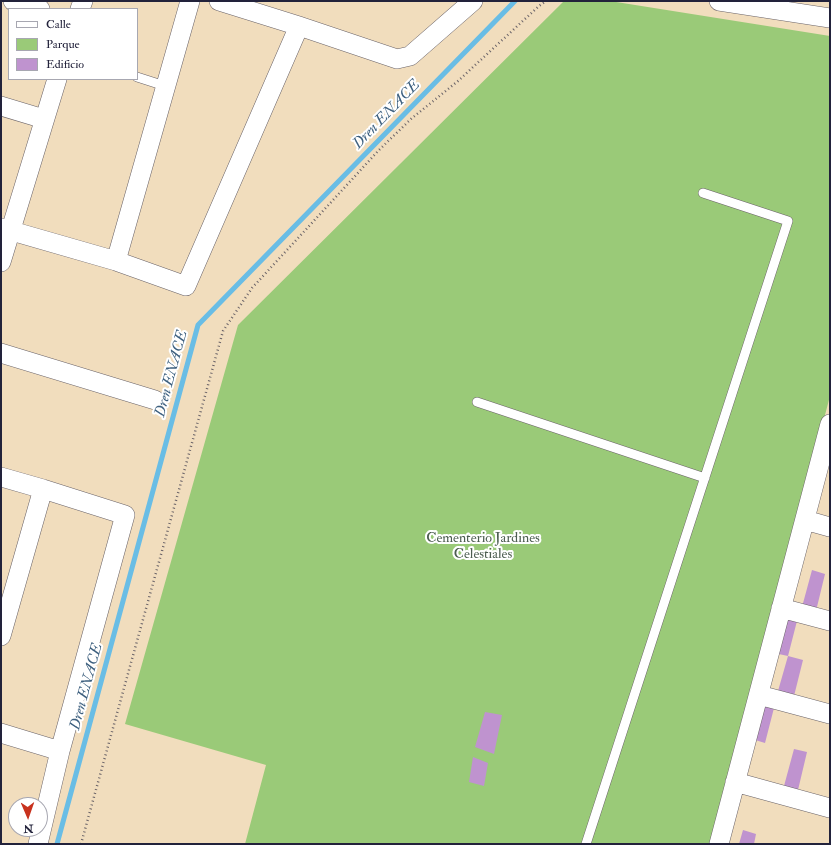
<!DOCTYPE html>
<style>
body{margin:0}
#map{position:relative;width:831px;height:845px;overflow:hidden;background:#f1ddbd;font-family:"IM FELL Double Pica",serif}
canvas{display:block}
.frame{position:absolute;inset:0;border:2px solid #22223b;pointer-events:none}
.legend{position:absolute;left:8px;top:8px;width:130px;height:72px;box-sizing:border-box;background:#fff;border:1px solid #a7a7b1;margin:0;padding:5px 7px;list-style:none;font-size:12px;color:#22223b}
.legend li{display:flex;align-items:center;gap:8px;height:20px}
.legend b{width:20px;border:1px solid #a7a7b1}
.north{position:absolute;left:8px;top:797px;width:40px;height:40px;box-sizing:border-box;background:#fff;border:1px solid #a7a7b1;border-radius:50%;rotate:178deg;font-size:11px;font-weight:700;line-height:16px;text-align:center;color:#22223b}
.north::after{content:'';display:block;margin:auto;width:14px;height:18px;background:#c8321e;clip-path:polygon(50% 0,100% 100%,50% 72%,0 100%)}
</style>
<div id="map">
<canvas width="831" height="845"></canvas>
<div class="frame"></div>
<ul class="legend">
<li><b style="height:5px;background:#fff"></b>Calle</li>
<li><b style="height:11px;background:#9aca78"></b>Parque</li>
<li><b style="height:11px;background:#bf93cf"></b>Edificio</li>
</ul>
<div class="north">N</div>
</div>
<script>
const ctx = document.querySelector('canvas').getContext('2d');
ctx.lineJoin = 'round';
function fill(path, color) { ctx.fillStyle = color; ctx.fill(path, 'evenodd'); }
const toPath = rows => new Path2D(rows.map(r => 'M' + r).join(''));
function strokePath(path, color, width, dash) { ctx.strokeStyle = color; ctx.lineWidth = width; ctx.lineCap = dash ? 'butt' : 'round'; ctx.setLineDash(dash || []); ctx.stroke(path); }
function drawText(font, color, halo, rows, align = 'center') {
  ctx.font = font + ' "IM FELL Double Pica",serif'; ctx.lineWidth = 4; ctx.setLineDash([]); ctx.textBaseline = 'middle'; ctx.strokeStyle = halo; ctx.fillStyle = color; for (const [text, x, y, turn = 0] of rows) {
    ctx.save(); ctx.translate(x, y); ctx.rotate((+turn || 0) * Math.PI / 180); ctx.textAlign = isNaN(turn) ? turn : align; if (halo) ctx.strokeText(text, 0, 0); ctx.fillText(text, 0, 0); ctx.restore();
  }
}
const green = toPath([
 [569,1,610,1,830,36,830,396,712,844,245,844,266,765,125,724,238,325,563,2]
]);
const stream = toPath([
 [57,844,198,325,515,1]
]);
const building = toPath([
 [812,570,825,574,816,611,802,607],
 [783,617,797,621,788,656,774,653],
 [788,656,803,660,794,696,778,691],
 [760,704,774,708,765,743,752,739],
 [485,712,502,715,494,754,475,747],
 [794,749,807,752,798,790,784,786],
 [473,757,488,763,484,786,469,782],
 [743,830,756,834,754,844,739,844]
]);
const path = toPath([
 [81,844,129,670,223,331,252,288,334,199,379,150,411,119,458,81,539,6,546,1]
]);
const lane = toPath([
 [137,77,165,86],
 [477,402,705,478],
 [586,844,788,221,703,193]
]);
const street = toPath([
 [13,1,40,9],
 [219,1,299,26,397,59,410,56,473,1],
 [719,1,830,18],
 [80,9,83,1],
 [1,106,44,119],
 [1,228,116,261,186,286,299,26],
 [116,261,190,1],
 [1,262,57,79],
 [1,353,155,400],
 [1,477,43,489,125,515,60,751,38,844],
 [805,520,830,527],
 [781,608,830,621],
 [1,636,43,489],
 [759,695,830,714],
 [1,733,60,751],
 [735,782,830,808],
 [719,844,830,424]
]);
const parkNames = [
 ["Cementerio Jardines",483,539],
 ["Celestiales",483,555]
];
const waterNames = [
 ["Dren ENACE",387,115,-46],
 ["Dren ENACE",172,374,-75],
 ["Dren ENACE",87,687,-75]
];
fill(green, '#9aca78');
strokePath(stream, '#69bde5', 5);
fill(building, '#bf93cf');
strokePath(lane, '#6a6368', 10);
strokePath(street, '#6a6368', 20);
strokePath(path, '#6a6368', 2.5, [1, 3]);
strokePath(lane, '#fff', 9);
strokePath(street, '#fff', 19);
drawText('14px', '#4c5d50', '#fff', parkNames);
drawText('italic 15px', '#3e607f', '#fff', waterNames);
</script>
